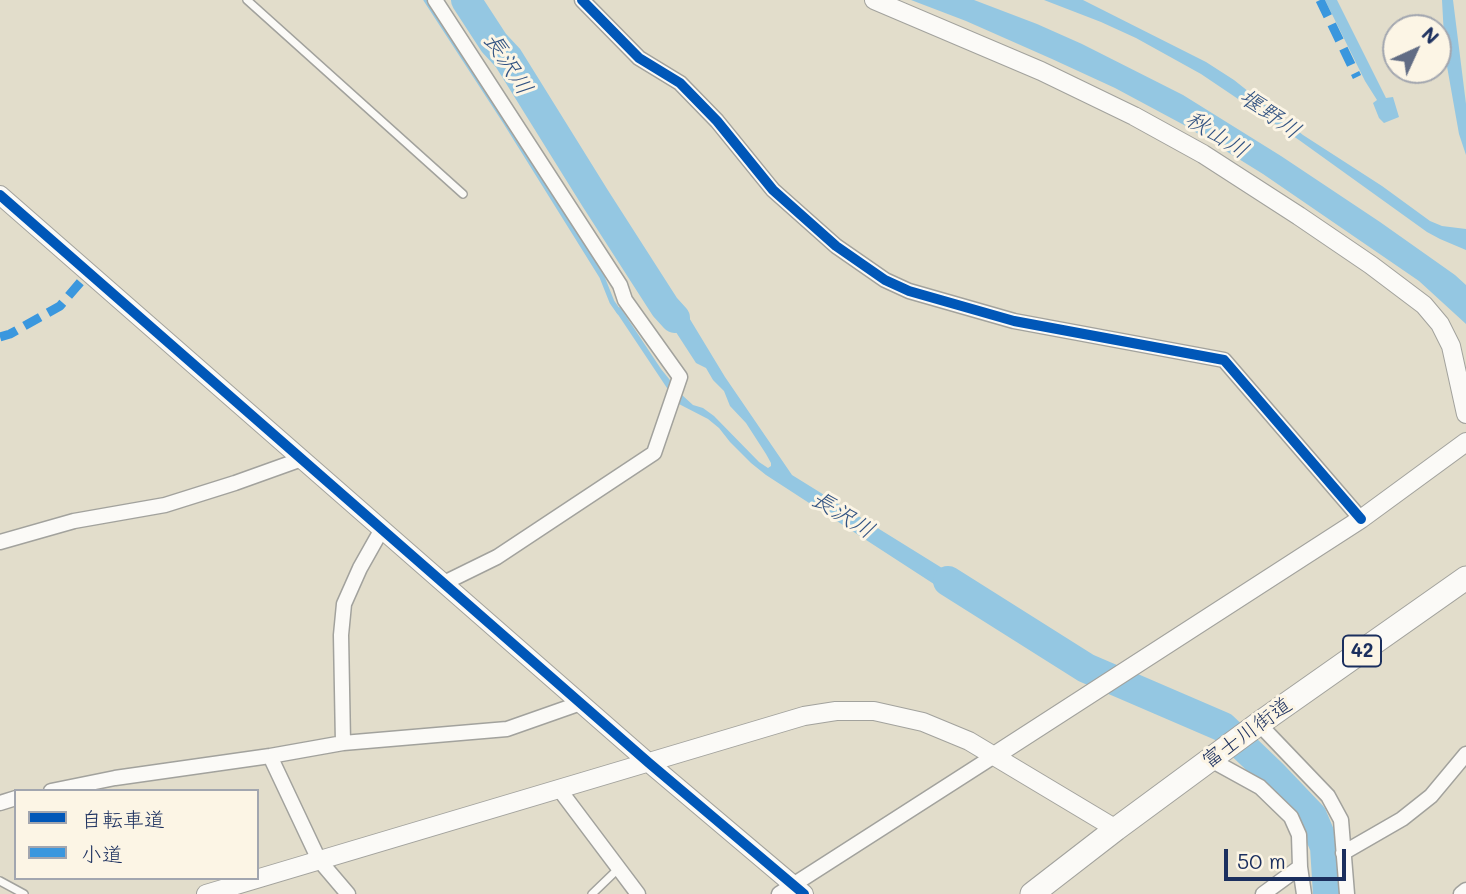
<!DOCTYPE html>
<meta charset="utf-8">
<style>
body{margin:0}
#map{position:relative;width:1466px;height:894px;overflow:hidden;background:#e2ddcb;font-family:Mali,"Klee One",sans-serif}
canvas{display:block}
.legend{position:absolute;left:14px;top:789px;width:245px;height:91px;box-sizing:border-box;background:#fcf5e5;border:2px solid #a2a6af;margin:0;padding:9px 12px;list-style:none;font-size:21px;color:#1b2f5e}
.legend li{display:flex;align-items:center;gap:14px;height:35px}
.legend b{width:35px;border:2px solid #a2a6af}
.north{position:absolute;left:1382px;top:14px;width:70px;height:70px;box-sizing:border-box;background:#fcf5e5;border:2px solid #a2a6af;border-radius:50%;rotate:45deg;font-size:19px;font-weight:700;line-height:28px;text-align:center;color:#1b2f5e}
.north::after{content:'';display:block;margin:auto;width:24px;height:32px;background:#616c84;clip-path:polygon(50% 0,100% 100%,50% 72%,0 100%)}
.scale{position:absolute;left:1224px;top:849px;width:122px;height:32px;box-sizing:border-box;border:4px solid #1b2f5e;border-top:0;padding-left:9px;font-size:21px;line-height:24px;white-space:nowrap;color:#1b2f5e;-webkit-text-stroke:5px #fcf5e5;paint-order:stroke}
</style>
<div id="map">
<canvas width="1466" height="894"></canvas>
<ul class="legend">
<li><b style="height:9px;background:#0057b8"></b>自転車道</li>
<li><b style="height:9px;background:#3a97de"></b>小道</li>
</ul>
<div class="north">N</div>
<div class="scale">50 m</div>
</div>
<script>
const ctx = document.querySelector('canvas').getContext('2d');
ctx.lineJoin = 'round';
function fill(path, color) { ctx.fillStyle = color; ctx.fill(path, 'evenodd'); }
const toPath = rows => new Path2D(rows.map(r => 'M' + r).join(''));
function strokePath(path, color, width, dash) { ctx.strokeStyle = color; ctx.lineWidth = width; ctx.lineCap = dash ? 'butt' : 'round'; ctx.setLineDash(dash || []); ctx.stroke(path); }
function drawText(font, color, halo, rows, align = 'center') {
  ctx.font = font + ' Mali,"Klee One",sans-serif'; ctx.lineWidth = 6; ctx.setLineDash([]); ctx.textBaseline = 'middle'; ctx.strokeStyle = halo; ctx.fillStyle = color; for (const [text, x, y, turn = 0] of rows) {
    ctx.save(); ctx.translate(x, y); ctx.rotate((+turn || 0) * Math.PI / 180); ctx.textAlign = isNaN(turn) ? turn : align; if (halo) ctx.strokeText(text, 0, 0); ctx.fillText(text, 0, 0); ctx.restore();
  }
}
const water = toPath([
 [911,0,974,0,1037,24,1082,44,1183,95,1281,156,1380,222,1455,275,1466,285,1466,324,1419,281,1263,174,1184,125,1115,88,1052,59,966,21],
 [1044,0,1083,0,1206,62,1234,80,1303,135,1382,186,1430,221,1442,226,1466,229,1466,250,1440,239,1427,232,1299,140,1201,74,1136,38,1101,22],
 [1325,0,1337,0,1386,98,1393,97,1399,117,1384,123,1379,118,1373,103,1377,100,1365,81],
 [1442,0,1453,0,1466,104,1466,155,1459,134,1445,55],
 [657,284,668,300,677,309,685,311,725,377,792,475,984,594,977,612,766,475,751,463,730,442,719,428,708,419,677,403,615,310,620,307,661,369,682,395,693,405,703,408,714,416,759,462,768,468,771,466,771,463,766,454,746,423,730,406,724,391,713,380,706,368,696,363,648,289]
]);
const stream = toPath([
 [426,0,506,123,602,277,612,302,619,312]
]);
const river = toPath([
 [466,0,494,43,508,58,595,198,665,307,675,318],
 [948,581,1086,668,1223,727,1273,775,1312,816,1325,847,1328,894]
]);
const service = toPath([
 [247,0,463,194],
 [0,881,24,894],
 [592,894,618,869]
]);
const minor = toPath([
 [435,0,620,285,625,300,680,377,654,453,497,557,444,583],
 [582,0,639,58,680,83,717,121,773,190,836,246,885,280,909,291,1014,321,1224,360,1361,519],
 [0,542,74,521,165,505,235,483,302,459],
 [1259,724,1328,796,1341,820,1347,894],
 [343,743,341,635,344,604,360,568,382,529],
 [270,756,319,860,348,894],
 [1211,760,1260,787,1291,817,1299,835,1300,867,1304,894],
 [559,789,638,894],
 [51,791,115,778,270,756,343,743,507,729,581,703],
 [0,803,16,798],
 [1343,853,1402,819,1431,796,1466,754],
 [779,894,994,756],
 [1263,894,1300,867],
 [1461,894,1466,890]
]);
const tertiary = toPath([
 [874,0,1041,71,1134,116,1203,154,1299,216,1371,265,1424,305,1440,324,1451,346,1466,414],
 [0,195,649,763,804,894],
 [994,756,1361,519,1466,442],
 [206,894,804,716,836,711,874,711,923,722,969,741,1116,829]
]);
const primary = toPath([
 [1032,894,1116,829,1257,725,1466,578]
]);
const quiet = toPath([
 [1320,0,1357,77],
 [0,337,10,334,60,306,89,272]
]);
const cycleway = toPath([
 [582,0,639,58,680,83,717,121,773,190,836,246,885,280,909,291,1014,321,1224,360,1361,519],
 [0,195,649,763,804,894]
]);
const shields = [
 [1362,651,38]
];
const shieldNames = [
 ["42",1362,651]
];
const streetNames = [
 ["富士川街道",1247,733,-36]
];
const waterNames = [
 ["長沢川",508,64,57],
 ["堰野川",1270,114,35],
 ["秋山川",1217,135,32],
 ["長沢川",843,515,32]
];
fill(water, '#94c7e2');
strokePath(stream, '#94c7e2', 5);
strokePath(river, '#94c7e2', 30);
strokePath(service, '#a2a29d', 10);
strokePath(minor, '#a2a29d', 17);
strokePath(tertiary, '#a2a29d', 20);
strokePath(primary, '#a2a29d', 25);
strokePath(service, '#fbfaf7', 7);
strokePath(minor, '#fbfaf7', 14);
strokePath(tertiary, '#fbfaf7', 18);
strokePath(primary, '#fbfaf7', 23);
strokePath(quiet, '#3a97de', 9, [18, 9]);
strokePath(cycleway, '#0057b8', 10);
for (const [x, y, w] of shields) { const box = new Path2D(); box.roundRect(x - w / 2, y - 15.5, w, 31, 5); ctx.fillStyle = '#fcf5e5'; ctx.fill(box); strokePath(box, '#1b2f5e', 2); }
drawText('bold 19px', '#1b2f5e', null, shieldNames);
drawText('21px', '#1b2f5e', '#fcf5e5', streetNames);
drawText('italic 23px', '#315282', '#fcf5e5', waterNames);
</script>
